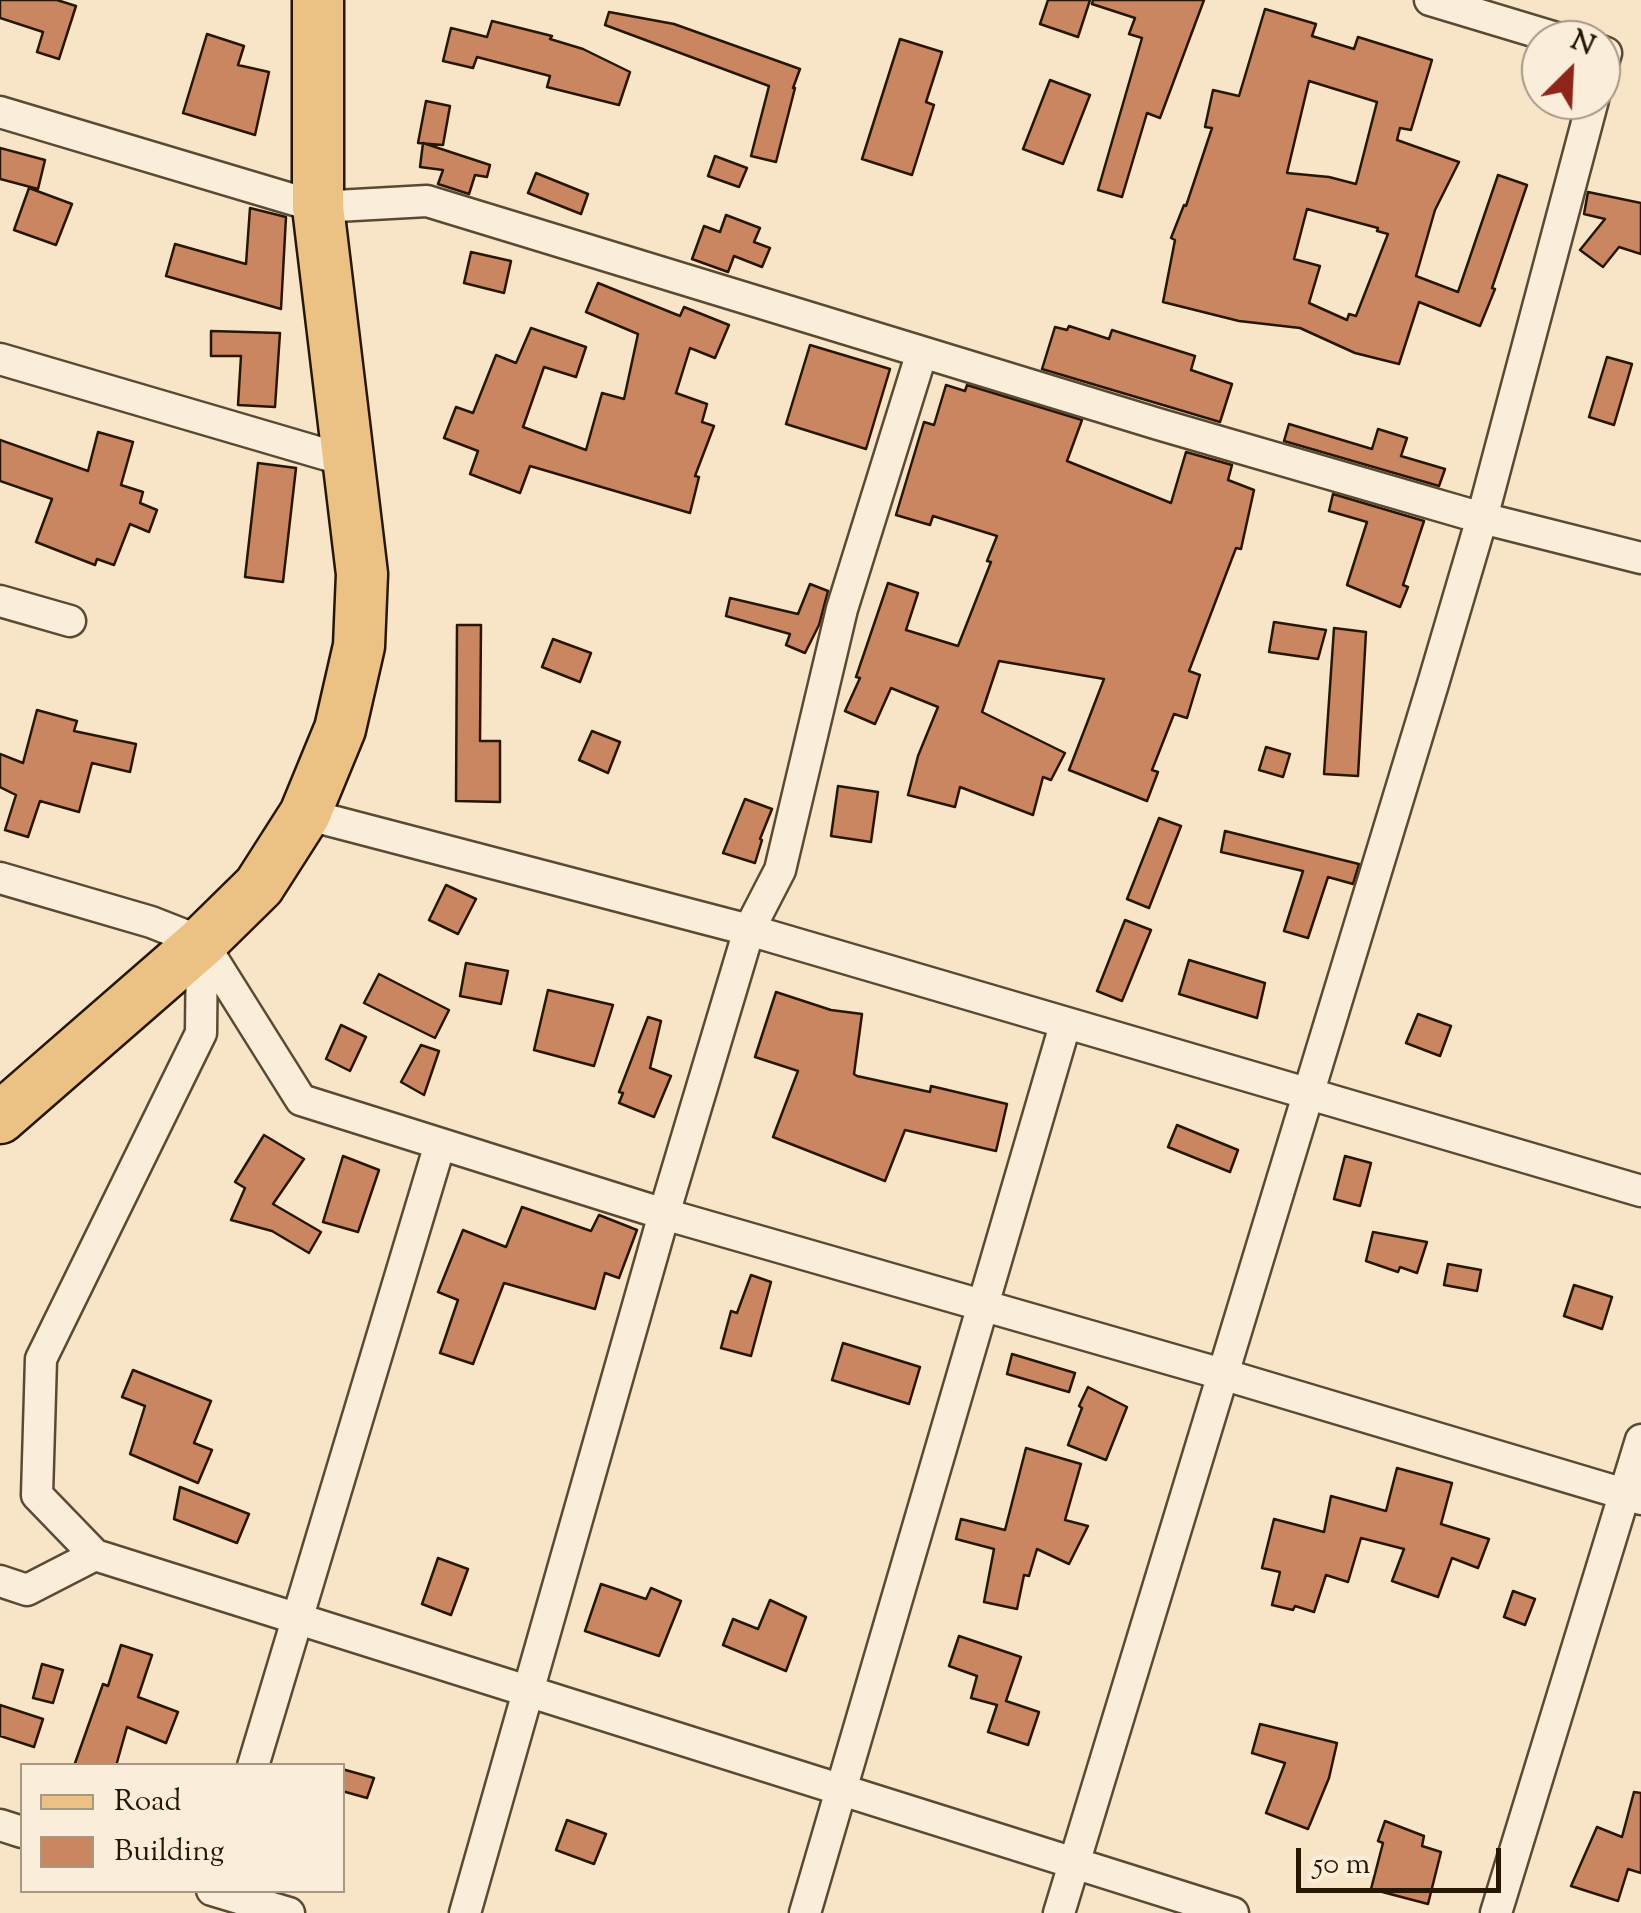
<!DOCTYPE html>
<style>
body{margin:0}
#map{position:relative;width:1641px;height:1913px;overflow:hidden;background:#f8e5c7;font-family:"Sorts Mill Goudy",serif}
canvas{display:block}
.legend{position:absolute;left:20px;top:1763px;width:325px;height:130px;box-sizing:border-box;background:#faeedb;border:2px solid #a69883;margin:0;padding:12px 18px;list-style:none;font-size:30px;color:#271700}
.legend li{display:flex;align-items:center;gap:20px;height:50px}
.legend b{width:50px;border:2px solid #a69883}
.north{position:absolute;left:1521px;top:20px;width:100px;height:100px;box-sizing:border-box;background:#faeedb;border:2px solid #a69883;border-radius:50%;rotate:24deg;font-size:28px;font-weight:700;line-height:40px;text-align:center;color:#271700}
.north::after{content:'';display:block;margin:auto;width:35px;height:45px;background:#8f2418;clip-path:polygon(50% 0,100% 100%,50% 72%,0 100%)}
.scale{position:absolute;left:1296px;top:1848px;width:205px;height:45px;box-sizing:border-box;border:5px solid #271700;border-top:0;padding-left:12px;font-size:30px;line-height:35px;white-space:nowrap;color:#271700;-webkit-text-stroke:8px #faeedb;paint-order:stroke}
</style>
<div id="map">
<canvas width="1641" height="1913"></canvas>
<ul class="legend">
<li><b style="height:12px;background:#ecc284"></b>Road</li>
<li><b style="height:28px;background:#c98660"></b>Building</li>
</ul>
<div class="north">N</div>
<div class="scale">50 m</div>
</div>
<script>
const ctx = document.querySelector('canvas').getContext('2d');
ctx.lineJoin = 'round';
function fill(path, color) { ctx.fillStyle = color; ctx.fill(path, 'evenodd'); }
const toPath = rows => new Path2D(rows.map(r => 'M' + r).join(''));
function strokePath(path, color, width, dash) { ctx.strokeStyle = color; ctx.lineWidth = width; ctx.lineCap = dash ? 'butt' : 'round'; ctx.setLineDash(dash || []); ctx.stroke(path); }
const building = toPath([
 [0,0,57,0,76,6,59,59,37,52,43,32,0,18,0,0],
 [1048,0,1090,0,1078,37,1040,24,1048,0],
 [1093,0,1204,0,1160,118,1147,113,1122,197,1098,190,1142,38,1129,34,1135,18,1092,4,1093,0],
 [1265,9,1316,24,1312,36,1354,49,1358,37,1432,60,1411,130,1400,128,1397,140,1459,162,1435,210,1416,276,1458,292,1498,175,1527,185,1492,288,1495,289,1480,326,1419,302,1399,364,1355,353,1300,328,1239,321,1163,302,1175,240,1171,238,1184,205,1186,206,1212,128,1205,127,1213,90,1239,96,1265,9],
 [1309,81,1377,102,1356,184,1329,177,1287,173,1309,81],
 [1307,209,1378,228,1377,231,1388,234,1356,316,1349,314,1347,320,1309,303,1320,266,1294,259,1307,209],
 [609,12,674,24,800,69,793,88,795,88,776,162,751,156,769,86,605,25,609,12],
 [492,21,552,36,550,39,583,49,630,72,619,105,547,87,550,76,477,57,473,68,443,61,451,28,487,37,492,21],
 [207,34,244,46,238,65,269,72,255,135,183,113,207,34],
 [900,39,942,52,926,102,934,105,912,175,862,159,900,39],
 [1050,80,1090,95,1063,164,1023,149,1050,80],
 [426,101,450,106,443,145,418,143,426,101],
 [423,143,490,165,487,177,475,175,469,194,438,184,443,170,420,167,423,143],
 [0,148,45,160,38,189,0,179,0,148],
 [715,156,747,168,739,187,708,176,715,156],
 [536,173,588,194,581,214,528,193,536,173],
 [29,188,72,204,56,245,14,230,29,188],
 [1588,192,1641,203,1641,254,1619,247,1603,267,1580,250,1605,219,1584,214,1588,192],
 [250,208,286,217,281,309,166,276,175,244,246,264,250,208],
 [726,215,760,228,754,242,770,248,762,267,734,256,728,272,692,259,704,226,720,232,726,215],
 [471,252,511,261,504,293,464,283,471,252],
 [598,283,680,316,684,307,729,325,715,358,690,348,676,393,707,404,702,422,714,426,695,476,699,477,690,513,530,466,520,493,470,474,478,451,444,438,456,407,473,413,496,355,516,363,531,328,586,347,576,377,544,367,523,427,586,450,602,393,624,399,638,334,586,312,598,283],
 [1069,326,1109,339,1112,330,1195,356,1191,370,1232,384,1220,422,1042,369,1055,327,1067,330,1069,326],
 [211,331,280,333,275,407,238,405,241,356,211,356,211,331],
 [810,345,890,369,866,449,786,424,810,345],
 [1607,357,1632,364,1614,425,1589,417,1607,357],
 [946,385,965,391,967,385,1082,420,1067,461,1171,503,1186,452,1232,465,1228,480,1254,490,1241,549,1236,548,1189,671,1200,675,1187,718,1174,714,1152,770,1158,772,1147,801,1069,770,1104,679,999,661,982,712,1065,753,1051,780,1043,777,1033,815,960,787,955,807,908,795,918,756,938,707,891,688,875,724,845,711,860,678,856,677,888,583,918,593,906,630,958,646,991,562,987,561,997,536,933,516,930,525,896,515,924,422,934,425,946,385],
 [1289,424,1372,449,1378,429,1407,438,1401,456,1445,469,1439,486,1284,441,1289,424],
 [98,432,133,442,121,485,143,492,140,503,157,510,149,532,130,524,114,565,97,559,95,565,36,542,52,499,0,481,0,440,88,471,98,432],
 [258,463,296,468,283,582,245,577,258,463],
 [1333,494,1424,521,1403,585,1408,587,1400,607,1347,585,1367,522,1329,511,1333,494],
 [810,584,828,591,819,625,805,653,786,645,790,634,726,616,730,598,798,614,810,584],
 [1274,622,1326,630,1318,659,1269,652,1274,622],
 [457,625,481,625,480,741,500,741,500,802,456,801,457,625],
 [1334,628,1366,632,1358,776,1324,774,1334,628],
 [553,639,591,653,580,682,542,667,553,639],
 [37,710,77,721,74,731,136,744,130,772,92,763,79,812,40,801,28,837,5,830,16,795,0,787,0,754,23,763,37,710],
 [592,731,620,742,608,773,579,760,592,731],
 [1266,747,1290,754,1283,777,1259,770,1266,747],
 [838,786,878,792,871,842,831,836,838,786],
 [745,799,772,809,760,839,762,840,755,863,723,853,745,799],
 [1159,818,1181,826,1149,908,1127,899,1159,818],
 [1225,831,1359,864,1353,884,1328,877,1308,938,1284,931,1303,871,1221,852,1225,831],
 [446,885,476,899,458,934,429,920,446,885],
 [1125,920,1151,930,1122,1001,1097,991,1125,920],
 [1189,960,1265,983,1257,1018,1179,994,1189,960],
 [466,963,508,971,501,1004,460,996,466,963],
 [379,974,449,1010,435,1038,364,1003,379,974],
 [548,990,613,1005,594,1066,534,1050,548,990],
 [776,992,831,1010,862,1014,854,1074,857,1076,930,1092,931,1086,1007,1104,996,1151,905,1130,885,1181,773,1137,798,1071,755,1057,776,992],
 [1418,1014,1451,1026,1440,1056,1406,1043,1418,1014],
 [648,1017,661,1021,650,1068,671,1076,654,1117,619,1103,623,1093,619,1092,648,1017],
 [341,1025,366,1037,350,1071,326,1059,341,1025],
 [421,1045,439,1051,424,1095,401,1082,421,1045],
 [1177,1125,1238,1150,1230,1172,1168,1147,1177,1125],
 [264,1135,304,1159,273,1204,321,1232,309,1253,272,1231,231,1220,245,1188,235,1182,264,1135],
 [343,1156,379,1170,358,1232,323,1222,343,1156],
 [1345,1156,1371,1163,1360,1206,1334,1199,1345,1156],
 [522,1207,591,1231,599,1215,637,1230,619,1278,605,1273,595,1309,504,1283,473,1364,440,1353,458,1300,438,1292,463,1230,506,1247,522,1207],
 [1373,1232,1427,1242,1417,1273,1400,1267,1398,1272,1366,1261,1373,1232],
 [1448,1264,1481,1270,1477,1291,1444,1285,1448,1264],
 [751,1275,771,1282,751,1356,721,1348,731,1311,737,1313,751,1275],
 [1574,1285,1612,1297,1602,1329,1564,1316,1574,1285],
 [843,1343,920,1367,909,1404,832,1380,843,1343],
 [1012,1354,1075,1373,1069,1392,1007,1374,1012,1354],
 [133,1370,211,1401,194,1443,212,1450,198,1483,130,1454,145,1406,122,1397,133,1370],
 [1088,1387,1127,1407,1106,1460,1068,1445,1082,1408,1079,1406,1088,1387],
 [1026,1448,1081,1464,1065,1520,1088,1526,1069,1564,1037,1549,1029,1576,1024,1575,1017,1609,984,1602,994,1549,956,1539,961,1519,1005,1530,1026,1448],
 [1397,1468,1452,1483,1441,1524,1489,1539,1478,1568,1452,1558,1438,1597,1392,1581,1404,1549,1361,1538,1348,1582,1326,1575,1314,1612,1295,1606,1293,1610,1272,1605,1280,1572,1262,1568,1274,1519,1324,1532,1331,1496,1386,1511,1397,1468],
 [180,1487,249,1514,237,1543,174,1519,180,1487],
 [438,1558,468,1569,451,1615,422,1604,438,1558],
 [601,1584,646,1599,651,1588,681,1601,659,1656,585,1631,601,1584],
 [1513,1591,1535,1599,1525,1625,1504,1617,1513,1591],
 [770,1600,806,1617,786,1671,723,1645,733,1619,758,1629,770,1600],
 [959,1636,1021,1657,1006,1701,1039,1712,1028,1745,988,1732,997,1705,971,1698,977,1676,949,1666,959,1636],
 [121,1645,152,1655,138,1697,178,1712,166,1743,127,1727,116,1766,74,1766,103,1684,108,1686,121,1645],
 [42,1664,63,1670,53,1703,33,1698,42,1664],
 [0,1705,43,1719,34,1747,0,1736,0,1705],
 [1260,1724,1337,1743,1329,1778,1308,1829,1266,1813,1285,1763,1252,1753,1260,1724],
 [342,1769,374,1778,367,1798,342,1791,342,1769],
 [1634,1792,1641,1793,1641,1873,1628,1869,1618,1901,1571,1886,1597,1827,1622,1837,1634,1792],
 [567,1820,606,1834,594,1864,556,1850,567,1820],
 [1385,1821,1424,1836,1422,1846,1441,1852,1428,1904,1371,1889,1383,1843,1378,1841,1385,1821]
]);
const minor = toPath([
 [1430,0,1563,40],
 [1601,51,1606,53,1601,70],
 [0,112,318,207,427,201,1158,424,1482,518,1641,558],
 [922,352,842,609,780,870,749,930,1641,1191],
 [0,359,348,461],
 [0,601,70,621],
 [305,814,749,930,664,1214,465,1913],
 [0,878,151,922,202,942,301,1100,664,1214,1222,1374,1641,1499],
 [202,942,201,1033,41,1359,37,1495,95,1555,1233,1913],
 [0,1581,27,1590,95,1555],
 [253,1766,440,1144],
 [0,1825,22,1832],
 [212,1890,289,1913],
 [805,1913,1065,1025],
 [1059,1913,1433,684,1482,518,1593,100],
 [1496,1913,1641,1440]
]);
const primary = toPath([
 [0,1118,202,942,259,886,305,814,340,729,359,646,362,574,318,207,318,0]
]);
fill(building, '#c98660');
strokePath(building, '#271700', 2.5);
strokePath(minor, '#5b4a32', 35);
strokePath(primary, '#271700', 55);
strokePath(minor, '#faeedb', 30);
strokePath(primary, '#ecc284', 50);
</script>
